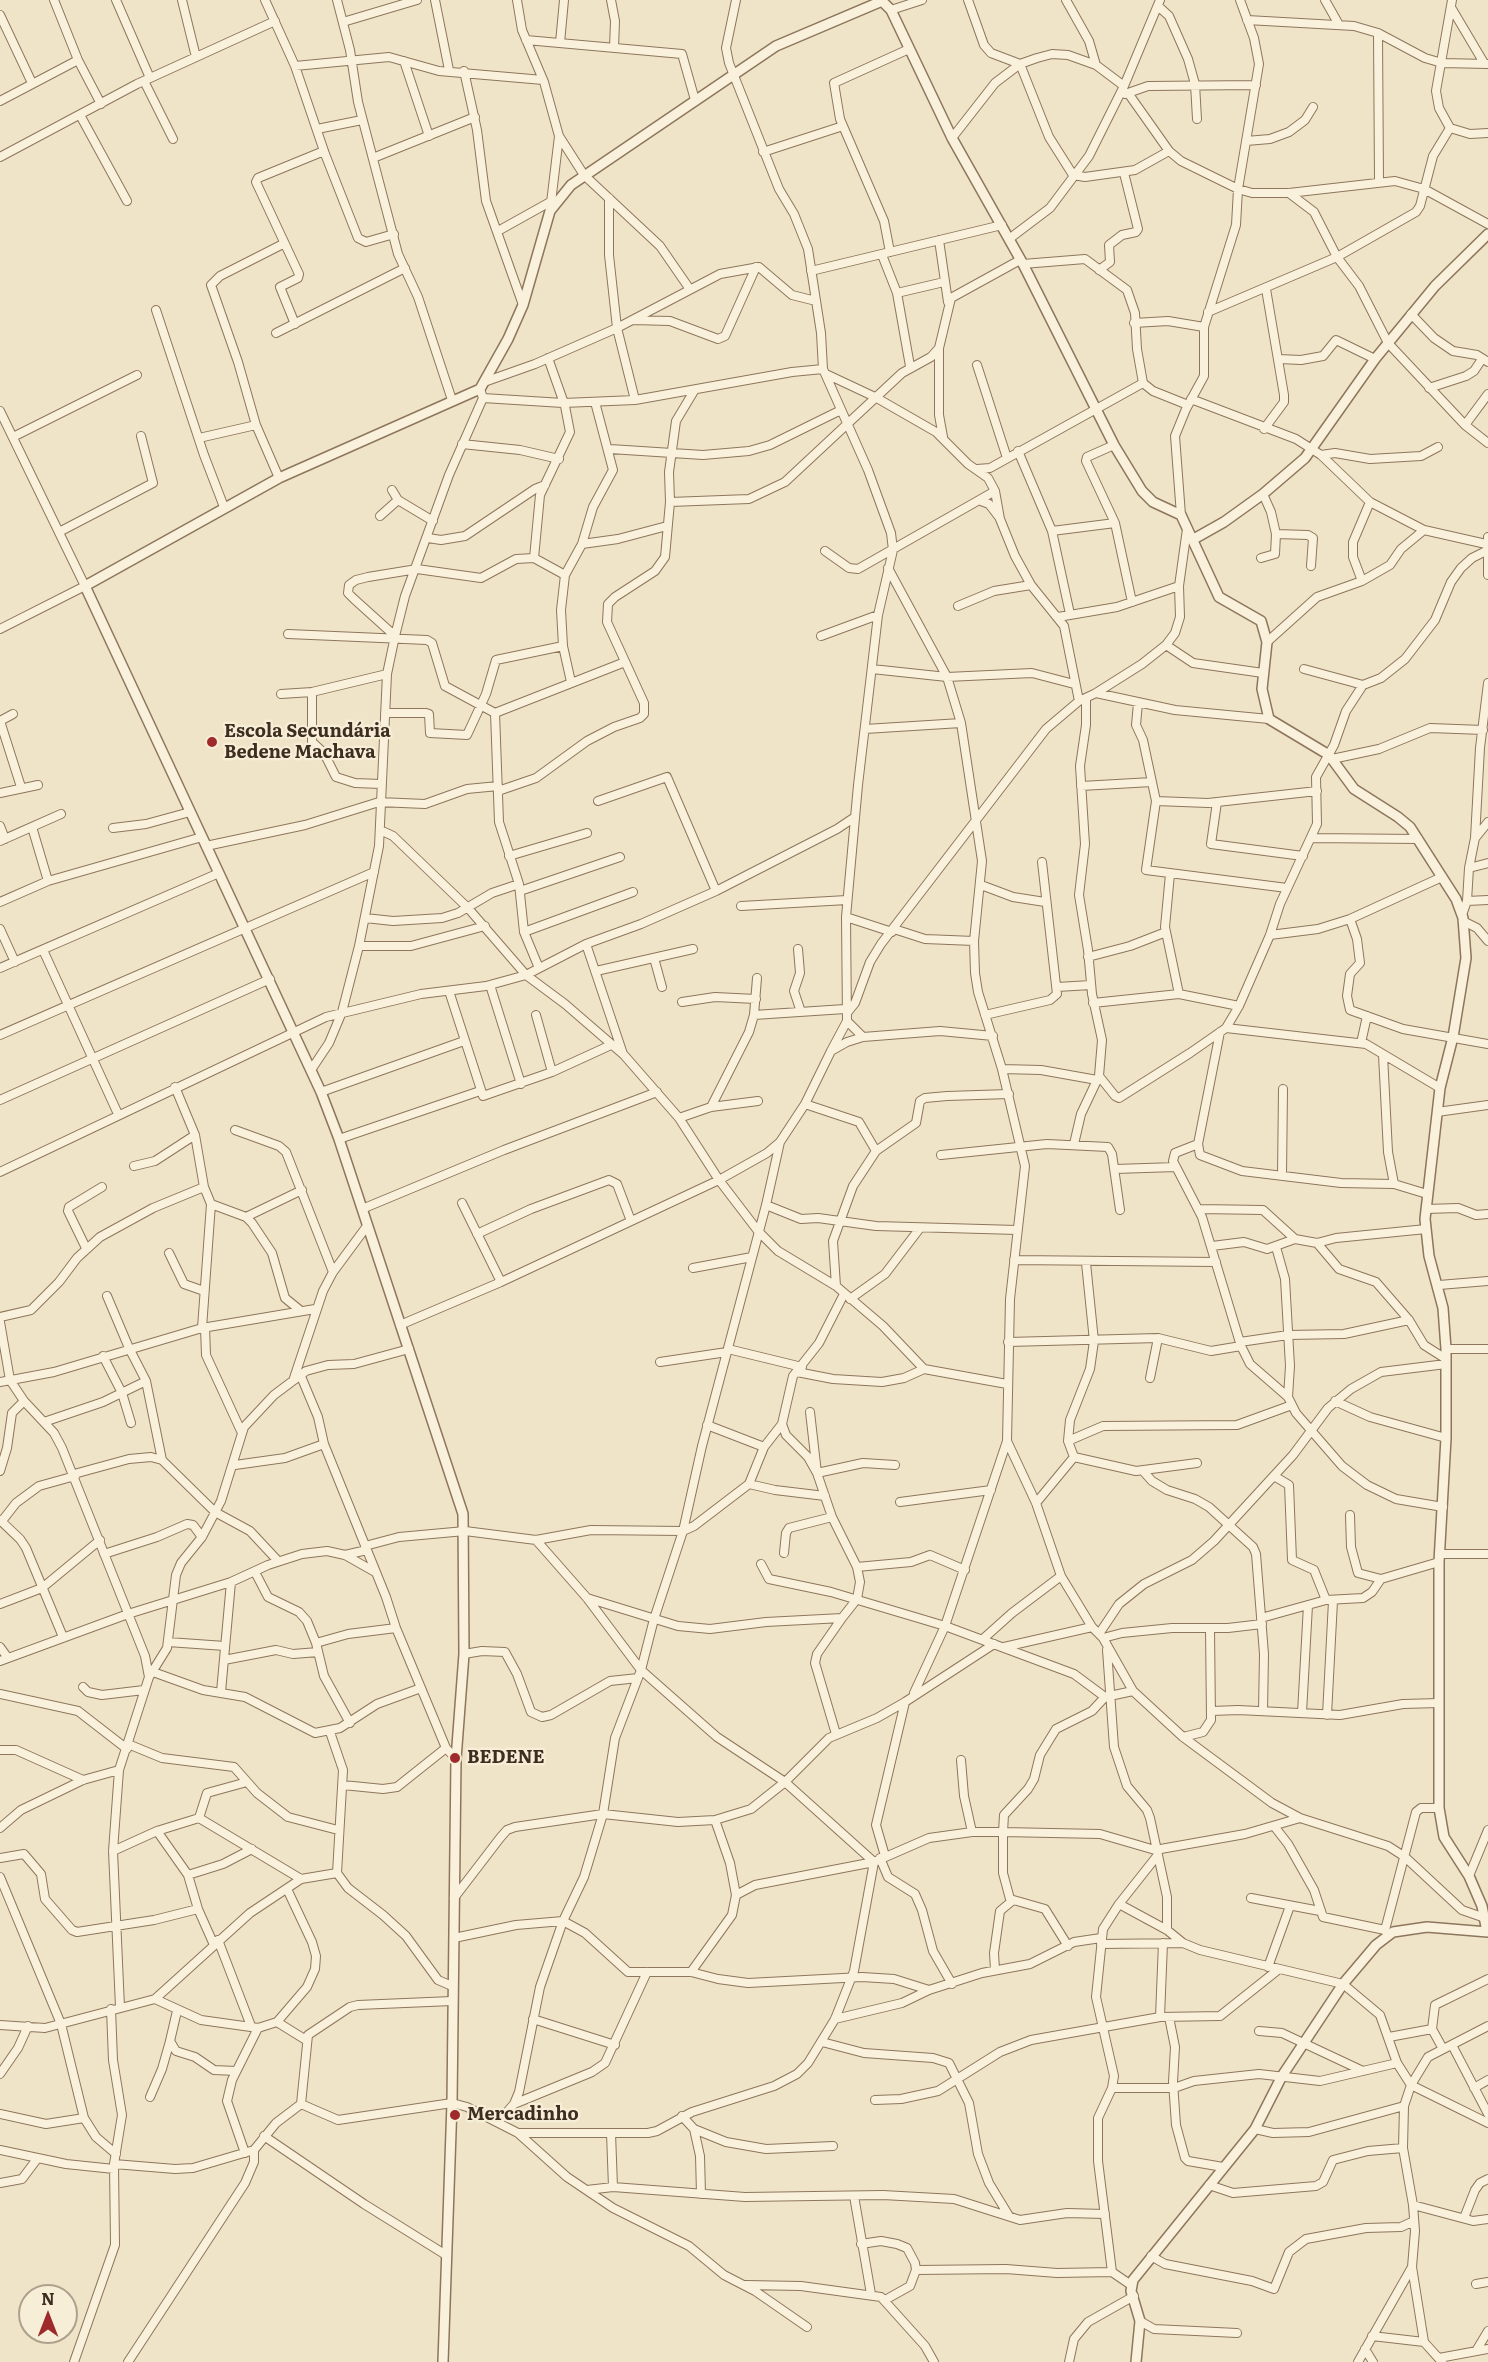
<!DOCTYPE html>
<meta charset="utf-8">
<style>
body{margin:0}
#map{position:relative;width:1488px;height:2362px;overflow:hidden;background:#f0e4c8;font-family:Literata,serif}
canvas{display:block}
.north{position:absolute;left:18px;top:2284px;width:60px;height:60px;box-sizing:border-box;background:#f7eed8;border:2px solid #ada18e;border-radius:50%;rotate:0deg;font-size:16px;font-weight:700;line-height:24px;text-align:center;color:#3d2e20}
.north::after{content:'';display:block;margin:auto;width:21px;height:27px;background:#9e2a2b;clip-path:polygon(50% 0,100% 100%,50% 72%,0 100%)}
</style>
<div id="map">
<canvas width="1488" height="2362"></canvas>
<div class="north">N</div>
</div>
<script>
const ctx = document.querySelector('canvas').getContext('2d');
ctx.lineJoin = 'round';
const toPath = rows => new Path2D(rows.map(r => 'M' + r).join(''));
function strokePath(path, color, width, dash) { ctx.strokeStyle = color; ctx.lineWidth = width; ctx.lineCap = dash ? 'butt' : 'round'; ctx.setLineDash(dash || []); ctx.stroke(path); }
function drawText(font, color, halo, rows, align = 'center') {
  ctx.font = font + ' Literata,serif'; ctx.lineWidth = 4.5; ctx.setLineDash([]); ctx.textBaseline = 'middle'; ctx.strokeStyle = halo; ctx.fillStyle = color; for (const [text, x, y, turn = 0] of rows) {
    ctx.save(); ctx.translate(x, y); ctx.rotate((+turn || 0) * Math.PI / 180); ctx.textAlign = isNaN(turn) ? turn : align; if (halo) ctx.strokeText(text, 0, 0); ctx.fillText(text, 0, 0); ctx.restore();
  }
}
const minor = toPath([
 [54,0,78,60,101,104],
 [116,0,150,78],
 [182,0,196,57],
 [265,0,295,66,325,154,358,238,366,242,394,234],
 [337,0,350,50,358,102,398,254,418,297,452,400],
 [435,0,449,70],
 [517,0,522,30,544,82,559,136,584,175,660,246,689,288],
 [611,0,615,21,614,48],
 [736,0,726,48,729,63,779,189,794,214,808,249,821,333,823,369,868,470,891,533,893,550,878,615,858,785,846,917,847,1021,831,1051],
 [968,0,984,45,991,53,1020,64,1049,137,1073,175,1085,177,1135,170,1169,151],
 [1066,0,1089,41,1096,65],
 [1325,0,1338,23],
 [1452,0,1436,91,1439,108,1450,128,1470,134,1488,133],
 [1158,6,1169,16,1188,59,1195,84,1197,119],
 [1452,9,1484,63],
 [891,10,922,0],
 [0,15,32,83],
 [1247,20,1354,26,1378,33,1425,58,1442,63,1488,64],
 [343,22,417,0],
 [1378,33,1379,181],
 [526,40,682,54,695,100],
 [560,43,564,0],
 [404,61,429,136],
 [295,66,389,57,439,71,543,80],
 [464,71,477,130,486,201,523,305],
 [144,81,173,139],
 [1128,93,1169,151,1181,161,1238,189,1252,193,1289,193,1395,181,1424,189,1488,224],
 [1125,94,1148,86,1256,85],
 [0,101,78,60],
 [80,115,127,201],
 [317,129,362,120],
 [952,138,995,83,1020,64,1037,58,1052,54,1068,55,1096,65,1124,86],
 [1246,141,1270,139,1289,132,1305,120,1313,107],
 [763,152,843,126],
 [0,157,137,84,275,21],
 [373,158,475,117],
 [1289,193,1314,212,1337,257,1359,286,1388,343,1465,425,1488,443],
 [609,198,609,255,617,328,635,400],
 [550,211,559,136],
 [498,231,550,202],
 [1009,239,1050,208,1089,156,1124,86,1160,0],
 [939,240,948,302],
 [890,252,884,221,840,119,834,83,909,49],
 [882,255,897,293,910,366],
 [1023,264,1085,259,1127,290,1135,313,1137,349,1143,383,1153,391,1188,405],
 [1099,270,1110,262,1109,245,1122,235,1136,232,1138,229,1124,173],
 [811,271,1002,225],
 [897,293,944,282],
 [156,310,204,455,224,507],
 [1208,312,1337,257,1416,212,1420,206,1433,156,1450,128],
 [1411,314,1434,338,1453,351,1477,355,1488,362],
 [633,320,670,321,718,339,725,336,756,267],
 [1134,323,1168,321,1204,327],
 [295,324,280,287,298,278,299,274,256,182,258,178,324,151],
 [276,333,405,268],
 [939,348,939,415,943,437],
 [1279,359,1301,360,1323,356,1336,340,1375,359],
 [977,365,1007,458],
 [826,374,875,397,936,432,968,464,988,478,995,491,1000,519,1015,556,1031,585,1064,626,1079,701],
 [487,381,535,364,617,328,720,274,759,267,792,295,816,301],
 [1429,388,1466,376,1474,371,1482,359],
 [483,398,563,403,635,400,792,372,823,369],
 [1191,399,1296,439,1321,455,1370,502,1424,530,1486,544],
 [0,411,85,586,0,629],
 [1465,425,1488,394],
 [1264,429,1284,402,1284,395,1266,289],
 [13,437,137,375],
 [199,438,256,425],
 [462,444,520,450,559,459],
 [1114,445,1087,457,1086,461,1115,523,1132,602],
 [610,449,703,455,749,451,770,445,841,410],
 [1018,451,1052,531,1070,614],
 [1321,455,1335,453,1370,459,1421,456,1438,447],
 [977,469,990,468,1143,383],
 [279,478,256,425,238,362,211,285,220,276,283,244],
 [392,490,398,500,433,521],
 [1263,494,1271,512,1276,534,1308,535,1313,538,1311,566],
 [981,501,989,504,999,517],
 [670,502,749,499,785,482,902,373,931,357,939,348,951,298,1020,260],
 [1181,515,1175,436,1186,409,1204,376,1204,327,1236,225,1238,189,1259,64,1254,38,1240,0],
 [380,516,398,500],
 [1052,531,1115,523],
 [59,532,153,483,141,436],
 [1488,537,1488,562],
 [428,538,441,540,465,536,535,489,545,485],
 [582,544,618,539,667,526],
 [825,551,849,568,858,569,995,491],
 [534,558,540,495,570,432,565,406,548,358],
 [1261,558,1275,554,1276,534],
 [1488,562,1488,575],
 [888,568,947,677,961,723,982,861,974,941,975,973,978,992,1002,1069,1025,1166,1010,1299,1007,1441,1036,1503,1061,1576,1092,1627,1103,1638,1133,1691,1183,1737,1272,1803,1300,1818,1388,1846,1405,1857,1462,1910,1485,1918],
 [1362,581,1353,557,1353,542,1370,502],
 [958,606,994,591,1031,585],
 [1058,617,1117,607,1179,586],
 [288,634,427,640,432,643,445,686,495,713,499,822,519,884,524,932,539,968],
 [395,636,354,599,348,593,349,585,356,580,368,577,417,569,481,578,516,559,534,558,565,575],
 [821,636,878,615],
 [1267,642,1317,597,1362,581,1390,565,1401,549,1424,530],
 [1166,645,1193,663,1263,673],
 [872,669,947,677,1032,673,1074,684],
 [1304,669,1363,685],
 [571,682,563,646,561,610,565,575,582,544,593,507,613,470,595,402],
 [312,692,312,742,324,753,336,777,355,783,381,784],
 [1096,693,1175,710,1269,719],
 [281,694,312,692,387,674],
 [1138,703,1136,725,1143,740,1156,801,1146,870,1287,888],
 [385,713,426,713,429,714,430,733,467,735,486,694,496,660,563,646],
 [495,713,625,662],
 [0,721,21,787],
 [0,721,13,714],
 [865,729,961,723],
 [1332,759,1379,749,1430,728,1483,730],
 [1081,786,1152,782],
 [498,791,536,778,587,741,614,727,640,718,644,714,644,703,607,622,608,604,615,597,655,571,665,557,670,502,669,472,676,421,694,391],
 [0,793,38,785],
 [598,801,667,777,716,891],
 [1156,801,1208,803,1317,791],
 [1217,802,1211,844,1303,856],
 [0,826,5,839],
 [32,827,48,881],
 [113,828,146,824,190,812],
 [380,830,393,836,468,908,526,975,565,1004,624,1055,679,1118,719,1180,758,1231,778,1251,836,1286,883,1326,924,1369,1007,1384],
 [1476,837,1488,822],
 [1311,838,1418,839],
 [0,841,61,814],
 [206,846,305,825,379,802,425,804,467,789,498,786],
 [509,856,587,833],
 [1469,868,1488,863],
 [1170,874,1165,927,1179,994],
 [981,885,1013,897,1045,902],
 [520,891,620,857],
 [1467,901,1488,900],
 [0,902,48,881,202,837],
 [741,906,847,900],
 [1462,915,1467,901,1469,868,1475,838,1480,748,1488,683],
 [846,917,892,932],
 [365,918,393,921,442,918,458,913,492,893,519,884],
 [1350,919,1357,939,1360,963,1350,974,1347,996,1350,1010,1403,1029,1488,1044],
 [1463,921,1477,928,1488,941],
 [0,929,15,962],
 [894,929,925,939,974,941],
 [524,932,633,892],
 [1270,935,1318,929,1350,919,1442,877],
 [586,944,623,1054],
 [359,946,411,946,485,926],
 [798,949,800,973,794,991,801,1012],
 [43,950,118,1114],
 [1088,957,1130,946,1166,932],
 [654,958,662,987],
 [0,968,219,873],
 [596,971,693,949],
 [490,985,521,1084],
 [1057,987,1091,985],
 [449,991,483,1096,552,1072,611,1045],
 [682,1002,715,997,756,999],
 [1093,1003,1179,994,1239,1006],
 [847,1013,855,1003,870,962,881,944,1046,729,1079,701,1096,693,1142,664,1166,645,1175,633,1180,617,1179,586,1187,529],
 [536,1015,552,1072],
 [754,1015,845,1009],
 [985,1015,1050,1000,1057,994,1042,862],
 [847,1021,863,1037],
 [1226,1028,1366,1044,1440,1088],
 [1220,1032,1198,1144,1200,1155,1242,1171,1341,1183,1394,1184,1427,1194],
 [0,1035,374,872],
 [1361,1043,1367,1016],
 [1383,1055,1388,1152,1394,1184],
 [1002,1069,1041,1070,1097,1080],
 [311,1070,329,1043,342,1012,359,946,379,846,387,674,395,636,405,596,449,475,483,398,480,389],
 [1099,1076,1115,1096,1119,1098,1190,1053,1226,1028,1239,1006,1270,935,1280,904,1317,824,1316,777,1334,745,1346,711,1363,685,1381,678,1405,659,1435,620,1451,582,1461,568,1472,558,1486,551],
 [175,1087,195,1135,204,1187,211,1204,202,1328],
 [321,1092,464,1041],
 [0,1100,270,979],
 [805,1104,859,1122,876,1151],
 [711,1107,749,1032,754,1015,757,978],
 [1437,1112,1488,1105],
 [679,1118,711,1107,758,1101],
 [235,1130,279,1146,286,1152,333,1272],
 [339,1139,480,1091],
 [1074,1144,1081,1114,1099,1076,1102,1040,1092,994,1088,950,1079,895,1085,844,1080,766,1086,725,1086,698],
 [1198,1144,1175,1153,1173,1161,1202,1217,1241,1346,1250,1364,1288,1397,1296,1413,1342,1466,1367,1485,1396,1499,1443,1507],
 [941,1155,1047,1144,1108,1147,1112,1154,1120,1210],
 [134,1166,155,1161,195,1135],
 [1115,1169,1176,1167],
 [0,1172,326,1017,421,994,486,986,526,975,586,944,641,924,716,891,837,829,855,817],
 [1282,1176,1283,1089],
 [462,1203,501,1282],
 [211,1204,246,1217,252,1223,272,1253,285,1298,301,1311],
 [766,1205,801,1219,818,1218,876,1226,1017,1230],
 [362,1209,504,1150,657,1092],
 [1199,1209,1263,1210,1295,1239,1317,1243,1336,1238,1426,1229],
 [1426,1209,1458,1208,1476,1215,1488,1214],
 [246,1217,302,1190],
 [477,1234,531,1209,609,1180,617,1184,631,1221],
 [1317,1243,1339,1269,1376,1282,1409,1320,1424,1345,1446,1359],
 [1212,1246,1244,1242,1267,1249,1295,1239],
 [1276,1247,1285,1279,1290,1366,1288,1397],
 [86,1248,68,1211,69,1207,102,1187],
 [169,1253,184,1284,204,1291],
 [1014,1260,1216,1262],
 [693,1268,752,1257],
 [1439,1285,1488,1281],
 [836,1286,833,1241,853,1186,876,1151,916,1123,920,1101,925,1098,947,1096,1009,1094],
 [107,1296,129,1348,146,1381,162,1460],
 [850,1299,885,1274,920,1228],
 [0,1317,31,1310,59,1282,77,1258,100,1237,153,1208,204,1187],
 [0,1322,10,1380,24,1401,54,1433,62,1448,145,1656,149,1677],
 [400,1325,501,1282,719,1180,767,1153,780,1142,805,1104,831,1051,847,1042,863,1037,940,1031,993,1036],
 [205,1327,206,1355,241,1431],
 [1008,1342,1158,1338,1211,1351,1241,1346],
 [1240,1342,1288,1335,1344,1334,1409,1320],
 [728,1349,802,1367],
 [1446,1349,1488,1349],
 [103,1356,122,1393,131,1423],
 [660,1362,727,1352],
 [797,1372,833,1379,882,1382,904,1378,924,1369],
 [300,1374,318,1417,324,1444,386,1597,396,1628,446,1748,456,1759],
 [294,1378,323,1291,333,1272,367,1226],
 [1150,1378,1158,1338],
 [0,1382,54,1372,202,1328,315,1309],
 [1335,1401,1370,1417,1446,1438],
 [44,1422,103,1402,146,1381],
 [782,1424,786,1435,808,1457,817,1473,863,1463,895,1465],
 [707,1425,764,1447],
 [1068,1441,1103,1426,1237,1425,1292,1405],
 [1074,1457,1136,1471,1197,1463],
 [235,1465,285,1458,324,1444],
 [0,1471,7,1448,12,1413,24,1401],
 [1144,1472,1152,1481,1167,1490,1195,1499,1209,1507,1253,1547,1256,1554,1264,1654,1263,1711],
 [74,1474,129,1459,151,1457,162,1460,215,1512,250,1531,278,1561],
 [1274,1476,1289,1485,1292,1560,1314,1570,1326,1600],
 [749,1484,775,1490,825,1496],
 [900,1502,991,1490],
 [1036,1503,1074,1457,1068,1441,1070,1420,1090,1369,1094,1341,1086,1263],
 [1350,1515,1351,1547,1358,1573,1381,1579],
 [0,1520,20,1539,26,1548,63,1637],
 [2,1521,16,1503,39,1486,75,1476],
 [536,1540,587,1598,641,1670,717,1737,785,1782,874,1862],
 [365,1546,399,1537,465,1531,536,1540,591,1530,683,1531,694,1526,749,1484,764,1447,782,1424,793,1376,819,1343,844,1294],
 [784,1553,786,1533,789,1528,832,1517],
 [104,1554,157,1537,187,1524,193,1525,202,1537],
 [1439,1554,1488,1554],
 [345,1555,367,1550],
 [761,1564,769,1579,831,1592,945,1626,1074,1674,1105,1697],
 [857,1567,911,1562,930,1555,965,1570],
 [255,1572,268,1597,299,1612,307,1621,316,1643,324,1676,350,1723],
 [587,1598,678,1626,710,1629,766,1622,842,1618,857,1599,860,1582,857,1567,832,1517,817,1473,810,1412],
 [0,1604,42,1588,100,1540],
 [1261,1618,1326,1600,1363,1598,1372,1592,1381,1579,1439,1562],
 [1099,1634,1119,1604,1144,1584,1192,1560,1214,1541,1293,1455,1328,1408,1351,1389,1381,1372,1446,1364],
 [1103,1638,1122,1633,1172,1628,1228,1628,1262,1624],
 [983,1639,1012,1613,1061,1576],
 [168,1642,225,1646],
 [316,1643,348,1634,396,1628],
 [0,1647,8,1658],
 [1004,1647,1092,1627],
 [1107,1650,1114,1747,1127,1786,1147,1810,1150,1818,1167,1897,1167,1930],
 [464,1654,482,1651,505,1652,517,1674,531,1712,542,1717,551,1715,610,1681,638,1678],
 [224,1660,276,1650,293,1654,318,1652],
 [0,1661,128,1614,231,1582,268,1565,302,1554,327,1551,345,1555,375,1572],
 [153,1672,203,1690,245,1697,315,1733,340,1728,377,1704,421,1688],
 [83,1687,88,1692,102,1695,144,1690],
 [221,1692,231,1582],
 [914,1693,945,1626,1007,1441],
 [0,1694,78,1711,127,1749],
 [1212,1711,1238,1710,1340,1715,1403,1704,1439,1703],
 [1302,1713,1308,1605],
 [1327,1715,1333,1601],
 [330,1732,343,1770,337,1873,348,1888,383,1915,406,1936,438,1980,452,1986],
 [836,1734,815,1663,817,1654,842,1618],
 [1183,1737,1203,1732,1211,1720,1210,1628],
 [128,1744,162,1758,234,1767,257,1793,288,1817,338,1830],
 [0,1750,16,1750,83,1780],
 [961,1760,964,1796,972,1832],
 [119,1770,113,1851,120,2007],
 [343,1785,383,1789,397,1787,446,1748],
 [199,1818,207,1793,247,1782],
 [1274,1826,1288,1844,1314,1890,1323,1917,1385,1930,1388,1935],
 [0,1828,21,1810,83,1780,119,1770,149,1677,167,1648,176,1575,181,1563,202,1537,221,1501,244,1427,274,1395,306,1371,328,1365,354,1364,409,1349],
 [157,1831,188,1875,198,1909,214,1945],
 [113,1851,157,1831,199,1818,301,1879],
 [885,1856,876,1825,905,1702],
 [0,1858,24,1854,41,1874,45,1899,72,1930,77,1932,154,1920,198,1909],
 [880,1858,888,1877,915,1894,922,1910,933,1951,952,1984],
 [188,1875,223,1864,252,1849],
 [1469,1876,1488,1830],
 [0,1877,61,2024,84,2118,96,2137,116,2154],
 [736,1895,755,1885,874,1862,929,1838,972,1832,1003,1832,1004,1815,1028,1789,1034,1779,1040,1755,1056,1729,1092,1711,1105,1697,1133,1691],
 [454,1898,500,1838,507,1830,515,1827,603,1814,678,1822,715,1820,751,1809,785,1782,829,1738,877,1718,905,1702,994,1644],
 [1251,1898,1320,1911],
 [1119,1904,1167,1930,1183,1943,1200,1950,1343,1984,1380,2015,1397,2063,1411,2085,1488,2123],
 [1385,1930,1416,1812,1421,1808,1439,1808],
 [454,1938,516,1925,563,1921,585,1933,628,1972,691,1972,718,1979,748,1983,862,1977,894,1979,929,1990],
 [218,1940,251,2026],
 [1101,1944,1183,1943],
 [1068,1946,1045,1909,1010,1899,1003,1873,1003,1832,1100,1834,1155,1850,1245,1834,1300,1818],
 [1268,1967,1290,1906],
 [995,1970,994,1953,1000,1911,1012,1901],
 [691,1972,732,1915,736,1895,730,1863,715,1820],
 [155,1999,201,2020,258,2028,277,2022,307,1987,315,1969,316,1956,312,1942,287,1889],
 [177,2011,170,2041,176,2051,195,2057,214,2070,236,2071],
 [1160,2017,1163,1943],
 [1169,2017,1175,2047,1173,2082,1176,2125,1185,2158,1188,2161,1223,2167],
 [533,2019,615,2045],
 [835,2019,902,2003,929,1990,982,1973,1030,1964,1074,1942,1101,1938],
 [277,2022,306,2040],
 [0,2025,45,2028,155,1999,250,1913,301,1879,337,1873],
 [1259,2031,1282,2033,1363,2071],
 [1389,2037,1432,2029],
 [822,2042,864,2053,933,2058,949,2063,969,2103,978,2154,989,2183,1009,2216],
 [1452,2045,1488,2114],
 [1443,2049,1432,2029,1435,2005,1488,1979],
 [0,2074,18,2048,28,2026],
 [1112,2088,1174,2088,1194,2081,1259,2074,1320,2081,1397,2063],
 [1474,2088,1488,2080],
 [150,2097,162,2069,170,2041],
 [875,2100,901,2099,938,2091,1000,2052,1031,2040,1160,2017,1220,2016,1279,1969],
 [301,2104,338,2120,452,2103,467,2107,518,2133,567,2177,613,2208,689,2246,724,2275,755,2291,807,2327],
 [514,2104,592,2072,605,2063,647,1972],
 [0,2114,46,2124,84,2118],
 [682,2116,694,2129,726,2142,766,2149,833,2146],
 [499,2121,514,2104,519,2092,540,1987,563,1921,584,1877,603,1814,615,1738,641,1670,654,1619,683,1531,702,1446,766,1205,780,1142],
 [694,2129,700,2156,701,2194],
 [1255,2129,1273,2133,1309,2132,1404,2106],
 [518,2133,648,2133,657,2131,692,2112,774,2086,797,2074,808,2063,835,2019,854,1971,874,1862],
 [611,2133,613,2187],
 [264,2136,364,2204,446,2255],
 [0,2150,66,2164,114,2169],
 [245,2153,227,2101,232,2080,258,2028],
 [114,2164,175,2169,193,2168,254,2150],
 [0,2183,22,2179,37,2159],
 [1209,2185,1233,2193,1316,2186,1323,2182,1333,2160,1368,2151,1403,2148],
 [587,2190,613,2187,745,2197,883,2195,954,2199,1020,2220,1067,2213,1105,2214],
 [854,2196,871,2294],
 [1413,2205,1473,2221,1488,2219],
 [1464,2218,1475,2190,1480,2183,1488,2179],
 [861,2244,881,2241,897,2244,907,2248,915,2263,916,2270,910,2286,885,2300],
 [1151,2256,1165,2264,1252,2281,1274,2289,1289,2252,1306,2239,1366,2228,1401,2227,1414,2221],
 [916,2270,1006,2269,1057,2273,1112,2272],
 [1476,2284,1488,2282],
 [746,2285,801,2286,881,2297,925,2346,934,2362],
 [1131,2285,1112,2272,1098,2161,1098,2118,1112,2088,1114,2076,1096,1997,1103,1929,1119,1904,1157,1856],
 [1140,2321,1154,2329,1237,2333],
 [1372,2336,1424,2342,1442,2362],
 [1424,2342,1412,2267,1415,2231,1413,2205,1403,2148,1404,2106,1411,2085,1428,2057,1488,2026],
 [1365,2349,1373,2362],
 [1476,2351,1488,2331],
 [1439,2358,1488,2349],
 [74,2362,115,2245,114,2164,122,2115,113,2060,111,2009],
 [128,2362,245,2183,254,2162,254,2150,276,2123,301,2104,308,2035,350,2007,358,2005,452,2001],
 [1069,2362,1074,2339,1088,2322,1134,2296],
 [1358,2362,1412,2267]
]);
const tertiary = toPath([
 [881,0,891,10,952,138,1023,264,1114,445,1142,491,1153,502,1181,515,1219,597,1261,621,1267,642,1262,689,1269,719,1329,755,1354,789,1398,817,1410,827,1456,899,1463,918,1466,958,1453,1037,1440,1088,1425,1219,1429,1256,1443,1308,1446,1349,1446,1438,1439,1562,1439,1808,1444,1837,1469,1876,1482,1906,1487,1932],
 [1192,540,1224,522,1263,494,1305,458,1375,359,1435,286,1488,234],
 [443,2362,452,2103,456,1759,464,1654,463,1514,339,1139,321,1092,85,586,279,478,480,389,508,339,523,305,550,211,571,185,776,46,882,1],
 [1136,2362,1140,2321,1131,2291,1133,2280,1255,2129,1282,2076,1343,1984,1376,1945,1393,1932,1427,1927,1488,1932]
]);
const markers = [
 [212,742,6,"#9e2a2b"],
 [455,1758,6,"#9e2a2b"],
 [455,2115,6,"#9e2a2b"]
];
const poiNames = [
 ["Escola Secundária",224,732],
 ["Bedene Machava",224,753],
 ["BEDENE",467,1758],
 ["Mercadinho",467,2115]
];
strokePath(minor, '#8d765c', 10);
strokePath(tertiary, '#8d765c', 12);
strokePath(minor, '#faf1dc', 8);
strokePath(tertiary, '#faf1dc', 9);
for (const [x, y, r, color] of markers) { const dot = new Path2D(); dot.arc(x, y, r, 0, 2 * Math.PI); ctx.fillStyle = color; ctx.fill(dot); strokePath(dot, '#f7eed8', 2); }
drawText('bold 18px', '#3d2e20', '#f7eed8', poiNames, 'left');
</script>
